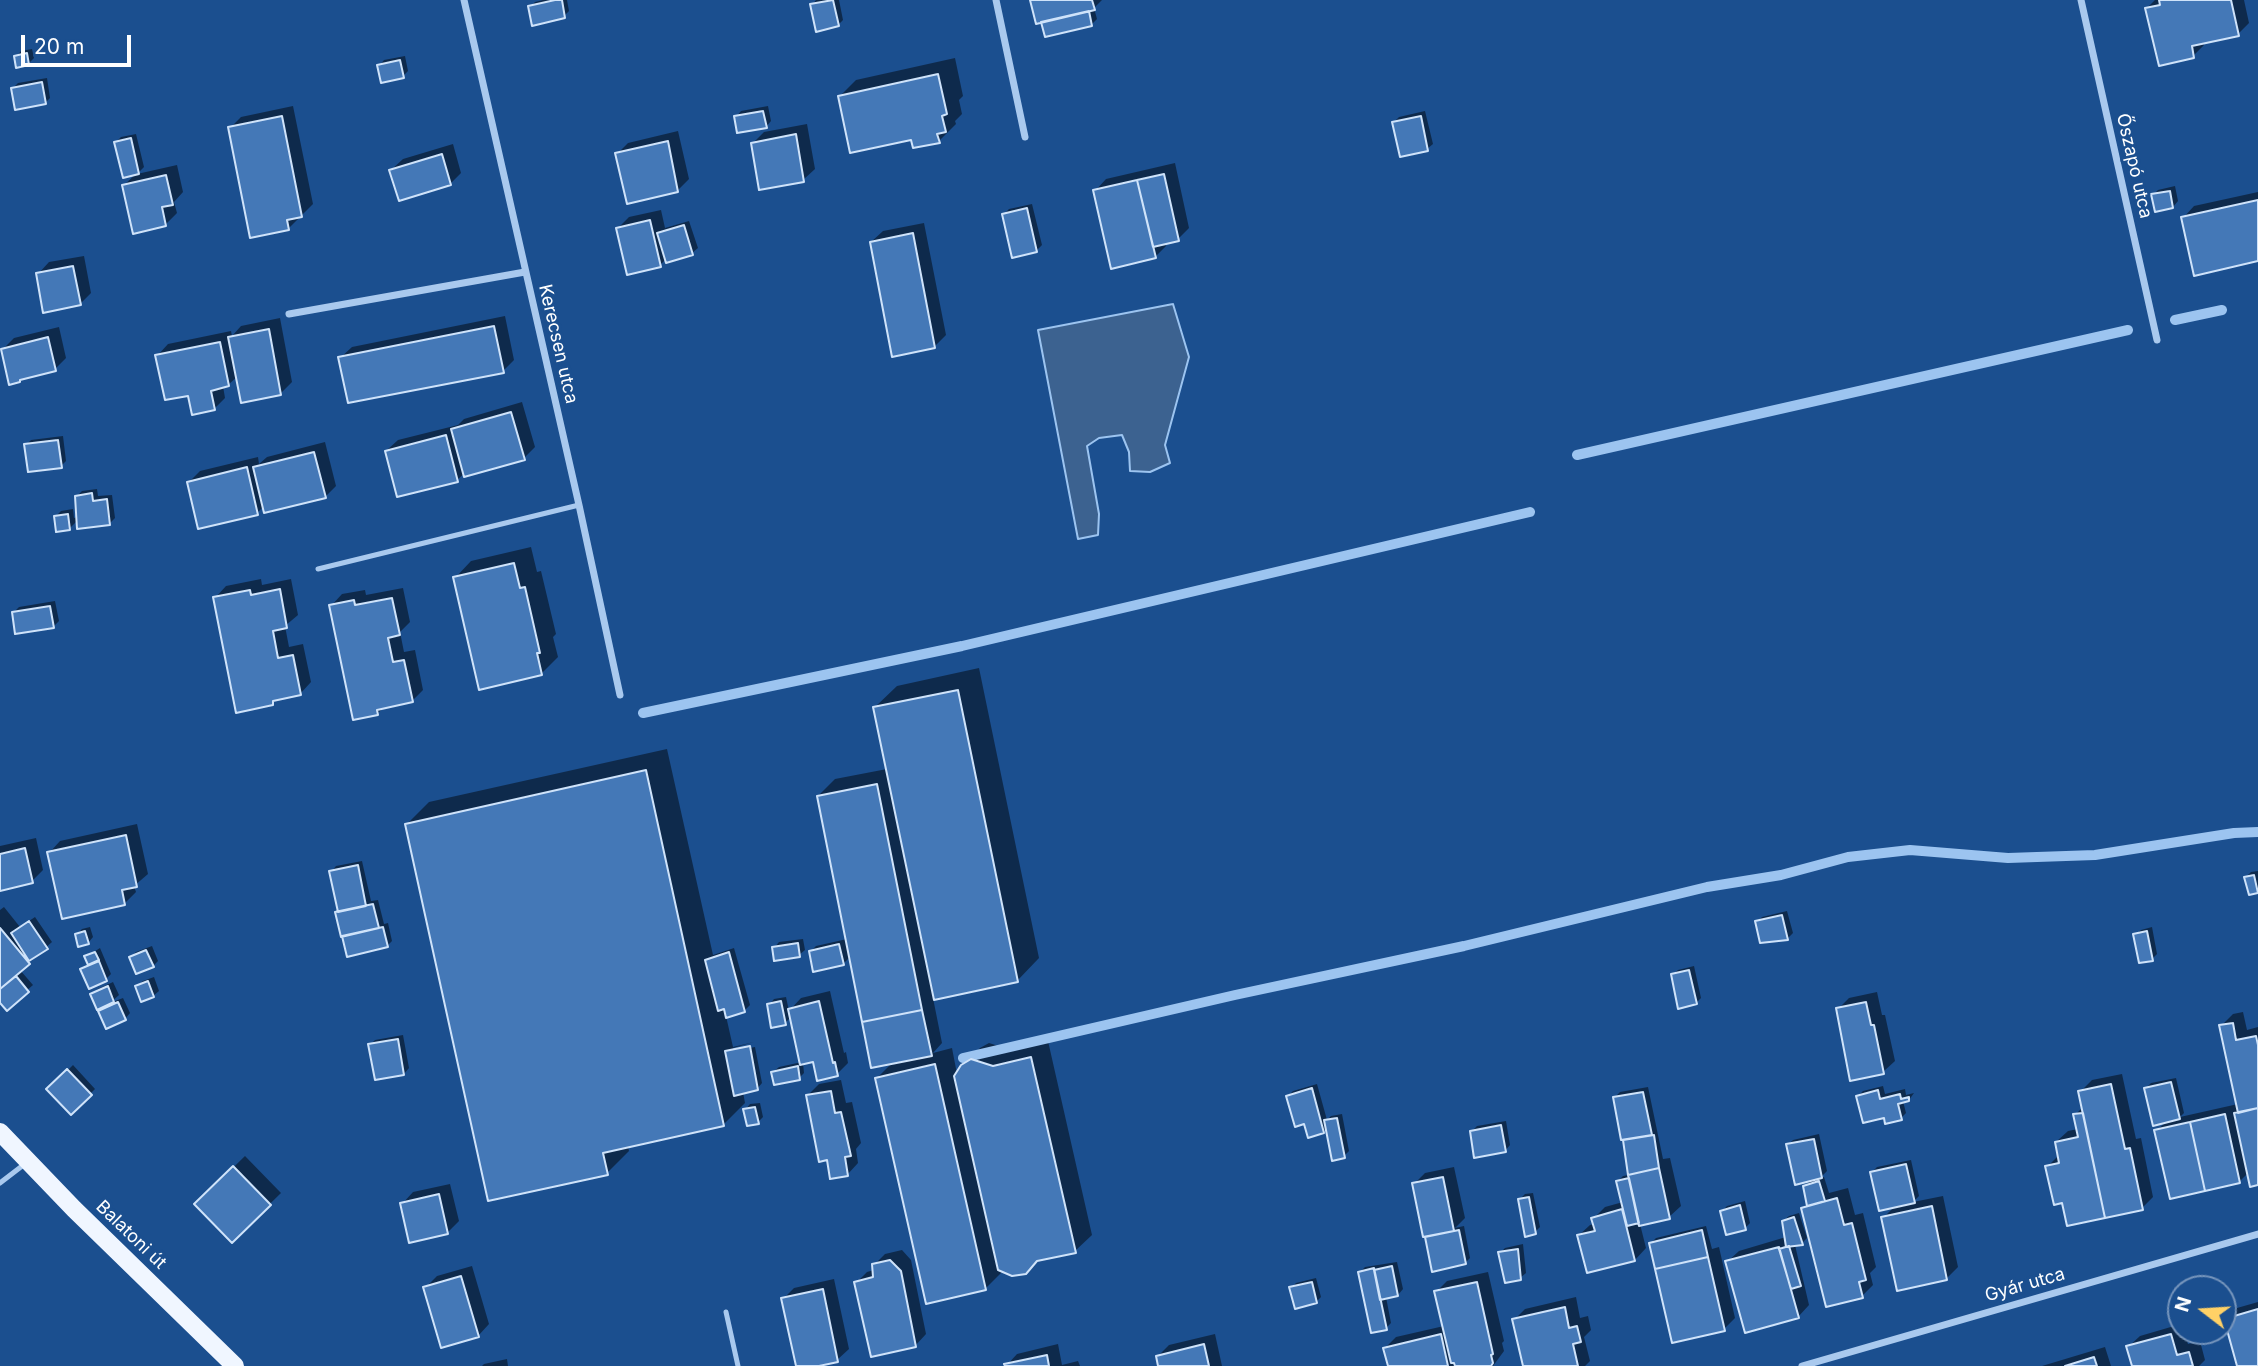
<!DOCTYPE html>
<meta charset="utf-8">
<style>
body{margin:0}
#map{position:relative;width:2258px;height:1366px;overflow:hidden;background:#1b4f8f;font-family:Inter,sans-serif}
canvas{display:block}
.north{position:absolute;left:2167px;top:1275px;width:70px;height:70px;box-sizing:border-box;background:#1b4f8f;border:2px solid #7695bc;border-radius:50%;rotate:287deg;font-size:19px;font-weight:700;line-height:28px;text-align:center;color:#fff}
.north::after{content:'';display:block;margin:auto;width:24px;height:32px;background:#ffd166;clip-path:polygon(50% 0,100% 100%,50% 72%,0 100%)}
.scale{position:absolute;left:21px;top:35px;width:110px;height:32px;box-sizing:border-box;border:4px solid #fff;border-top:0;padding-left:9px;font-size:21px;line-height:24px;white-space:nowrap;color:#fff;-webkit-text-stroke:5px #1b4f8f;paint-order:stroke}
</style>
<div id="map">
<canvas width="2258" height="1366"></canvas>
<div class="north">N</div>
<div class="scale">20 m</div>
</div>
<script>
const ctx = document.querySelector('canvas').getContext('2d');
ctx.lineJoin = 'round';
function fill(path, color) { ctx.fillStyle = color; ctx.fill(path, 'evenodd'); }
const toPath = rows => new Path2D(rows.map(r => 'M' + r).join(''));
function strokePath(path, color, width, dash) { ctx.strokeStyle = color; ctx.lineWidth = width; ctx.lineCap = dash ? 'butt' : 'round'; ctx.setLineDash(dash || []); ctx.stroke(path); }
function drawText(font, color, halo, rows, align = 'center') {
  ctx.font = font + ' Inter,sans-serif'; ctx.lineWidth = 6; ctx.setLineDash([]); ctx.textBaseline = 'middle'; ctx.strokeStyle = halo; ctx.fillStyle = color; for (const [text, x, y, turn = 0] of rows) {
    ctx.save(); ctx.translate(x, y); ctx.rotate((+turn || 0) * Math.PI / 180); ctx.textAlign = isNaN(turn) ? turn : align; if (halo) ctx.strokeText(text, 0, 0); ctx.fillText(text, 0, 0); ctx.restore();
  }
}
const water = toPath([
 [1173,304,1189,357,1165,445,1170,463,1150,472,1130,471,1129,452,1122,435,1099,438,1087,446,1099,514,1098,535,1078,539,1038,330,1173,304]
]);
const shadow = toPath([
 [543,0,567,0,569,11,564,16,530,7,535,2],
 [816,0,839,0,843,20,838,25,812,5],
 [1032,0,1102,0,1094,8,1097,19,1092,24],
 [2155,0,2244,0,2249,23,2238,34,2204,42,2204,45,2193,56,2147,8],
 [32,49,34,58,28,64,16,57,21,51],
 [405,56,408,71,403,76,379,66,384,60],
 [955,58,963,96,959,100,962,114,955,121,956,124,939,141,912,138,839,97,856,80],
 [47,78,50,98,45,103,13,88,18,83],
 [293,106,313,204,288,229,230,128,241,117],
 [768,106,771,121,766,127,736,117,741,111],
 [1425,111,1433,144,1427,149,1394,122,1399,117],
 [807,124,815,169,803,180,753,143,764,132],
 [678,131,689,179,678,190,617,154,628,143],
 [136,134,144,167,137,174,177,165,183,192,174,202,177,213,165,225,124,185,137,173,116,142,121,137],
 [453,144,461,173,450,184,391,170,403,159],
 [1175,163,1189,228,1178,239,1165,242,1166,246,1155,257,1095,191,1106,179],
 [2175,186,2178,201,2173,207,2153,195,2158,190],
 [2258,192,2258,259,2183,218,2194,206],
 [1032,204,1042,245,1037,250,1004,214,1009,209],
 [661,210,665,228,689,221,698,248,692,253,666,259,660,265,618,228,629,217],
 [924,223,946,335,935,346,871,242,883,231],
 [84,256,91,293,80,304,38,274,49,262],
 [505,316,514,360,503,371,340,358,352,347],
 [280,318,292,382,281,393,238,376,228,385,223,386,225,398,214,409,189,394,157,356,168,344,231,331,232,336,241,326],
 [59,327,66,358,55,369,23,377,19,381,3,349,14,338],
 [522,402,535,447,524,458,465,473,457,480,386,451,398,440,458,425,464,419],
 [63,436,66,461,61,466,26,445,31,440],
 [325,442,336,486,325,497,264,506,257,513,189,482,200,471,258,457,259,464,267,457],
 [97,489,98,496,112,495,115,518,110,523,78,520,70,528,56,516,61,511,73,509,74,518,77,517,77,496,82,491],
 [531,547,537,572,541,571,556,634,553,637,558,657,541,674,455,578,471,561],
 [261,579,262,585,291,579,298,615,285,626,289,647,303,644,311,682,300,694,277,698,273,703,215,598,226,586],
 [403,588,410,622,400,632,404,652,415,650,423,690,412,701,384,707,378,713,331,606,342,594,365,590,366,595],
 [55,601,59,621,54,626,14,612,19,607],
 [979,668,1039,958,1017,981,933,998,942,1043,933,1053,952,1048,957,1074,980,1048,989,1043,1011,1050,1048,1041,1092,1235,1075,1251,1040,1259,1030,1270,1003,1271,985,1289,877,1078,893,1062,851,956,843,964,811,951,816,946,847,939,818,796,835,779,887,769,874,708,897,686],
 [667,749,713,955,734,948,750,1005,744,1011,726,1016,733,1047,754,1042,733,1048,733,1051,755,1047,762,1083,757,1089,743,1092,745,1103,723,1125,628,1146,629,1151,607,1173,407,824,429,802],
 [137,824,148,874,134,886,136,892,124,904,49,853,60,841],
 [36,838,43,870,32,881,0,889,0,846],
 [362,861,371,901,378,900,384,924,388,923,392,941,387,946,331,872,336,866],
 [2258,871,2258,891,2250,893,2246,877,2251,872],
 [4,907,20,927,35,917,52,942,20,970,33,985,7,1008,0,1000,0,910],
 [1787,911,1793,933,1788,938,1761,941,1757,922,1762,917],
 [90,927,93,937,88,943,77,934,82,929],
 [2152,927,2157,954,2152,959,2135,935,2141,930],
 [803,939,805,950,799,955,774,948,779,942],
 [152,946,158,961,153,966,131,957,136,952],
 [100,948,111,974,106,979,82,970,89,964,86,957],
 [1694,966,1701,998,1696,1003,1672,975,1678,970],
 [154,977,159,991,153,996,137,986,143,981],
 [113,982,119,995,110,1003,123,998,130,1013,125,1019,100,1011,108,1003,92,994,98,989],
 [830,991,844,1053,846,1052,848,1063,837,1074,814,1060,803,1063,804,1073,799,1078,773,1072,779,1067,802,1062,791,1017,785,1023,769,1005,774,999,786,997,789,1011,801,998],
 [1877,992,1882,1015,1885,1015,1895,1061,1883,1072,1838,1009,1849,998],
 [2243,1012,2247,1030,2258,1027,2258,1183,2249,1172,2239,1182,2156,1131,2167,1121,2146,1088,2151,1083,2176,1078,2184,1113,2180,1117,2238,1104,2221,1026,2233,1014],
 [403,1035,409,1068,404,1074,370,1045,375,1040],
 [73,1065,95,1089,72,1112,49,1089],
 [2122,1074,2136,1139,2141,1138,2153,1197,2142,1208,2064,1201,2047,1167,2059,1155,2056,1142,2068,1131,2078,1129,2075,1115,2083,1107,2080,1092,2092,1080],
 [841,1080,846,1103,852,1102,861,1143,856,1149,858,1163,847,1175,829,1158,808,1095,819,1084],
 [1317,1084,1327,1120,1331,1116,1342,1114,1349,1151,1344,1156,1327,1128,1323,1132,1305,1121,1288,1096,1293,1091],
 [1883,1086,1885,1094,1905,1089,1906,1095,1914,1093,1909,1100,1903,1101,1906,1113,1901,1118,1885,1116,1858,1096,1863,1091],
 [1648,1087,1663,1159,1670,1158,1681,1206,1669,1217,1640,1224,1646,1248,1635,1260,1578,1236,1590,1225,1595,1224,1593,1219,1605,1207,1623,1202,1618,1181,1623,1176,1629,1175,1625,1138,1615,1097,1620,1092],
 [760,1103,763,1117,758,1122,745,1110,750,1104],
 [1506,1121,1510,1145,1505,1151,1471,1132,1477,1126],
 [1819,1134,1827,1171,1820,1178,1824,1177,1829,1193,1848,1188,1855,1215,1863,1213,1876,1267,1870,1273,1873,1285,1862,1296,1803,1208,1809,1203,1805,1186,1812,1179,1788,1145,1793,1140],
 [245,1156,281,1193,232,1241,196,1204],
 [1911,1160,1919,1196,1913,1202,1943,1196,1958,1267,1946,1279,1883,1218,1895,1206,1872,1172,1877,1167],
 [1454,1167,1465,1218,1455,1228,1464,1226,1470,1258,1465,1263,1434,1270,1414,1184,1425,1173],
 [450,1184,459,1221,448,1232,402,1204,413,1192],
 [1533,1193,1540,1227,1535,1232,1519,1200,1525,1194],
 [1745,1201,1750,1223,1745,1228,1722,1211,1727,1206],
 [1799,1213,1807,1238,1802,1243,1795,1245,1809,1305,1798,1317,1727,1262,1739,1251,1786,1237,1783,1221,1789,1216],
 [1706,1226,1712,1249,1719,1247,1735,1318,1724,1329,1651,1243,1656,1238],
 [1523,1244,1526,1273,1520,1278,1500,1253,1505,1248],
 [902,1250,911,1260,926,1334,915,1346,856,1283,867,1272,874,1270,874,1265,885,1254],
 [1397,1262,1403,1289,1398,1295,1386,1297,1391,1323,1386,1328,1360,1272,1365,1267],
 [472,1266,489,1324,478,1336,425,1288,437,1276],
 [1488,1272,1504,1341,1502,1343,1504,1351,1493,1366,1389,1366,1385,1348,1396,1337,1444,1326,1436,1292,1447,1281],
 [1316,1278,1321,1297,1316,1302,1291,1288,1296,1283],
 [834,1279,849,1349,837,1360,811,1366,798,1366,783,1299,794,1288],
 [1576,1297,1580,1318,1588,1316,1591,1330,1584,1337,1590,1361,1585,1366,1525,1366,1514,1320,1525,1309],
 [2258,1302,2258,1366,2239,1366,2226,1319,2237,1308],
 [2181,1324,2181,1331,2184,1331,2188,1344,2200,1341,2205,1360,2199,1366,2134,1366,2128,1347,2140,1336],
 [1215,1334,1222,1366,1160,1366,1158,1356,1169,1345],
 [1058,1344,1062,1365,1078,1361,1080,1366,1006,1366,1017,1354],
 [2105,1347,2111,1366,2042,1366],
 [507,1359,508,1366,482,1366,484,1364]
]);
const stream = toPath([
 [2175,320,2222,310],
 [1577,455,2128,330],
 [643,713,962,646,1530,512],
 [963,1058,1235,995,1464,946,1707,887,1781,875,1848,857,1910,850,2008,858,2095,855,2234,833,2258,832]
]);
const building = toPath([
 [555,0,562,0,565,18,532,26,528,6,555,0],
 [833,0,839,26,816,32,810,4,833,0],
 [1030,0,1092,0,1095,10,1036,24,1030,0],
 [2159,0,2231,0,2239,36,2192,46,2194,58,2159,66,2145,8,2160,5,2159,0],
 [1089,11,1092,26,1045,37,1041,22,1089,11],
 [27,53,29,65,16,68,14,56,27,53],
 [400,60,404,78,381,83,377,65,400,60],
 [938,74,947,114,942,116,946,132,937,134,940,143,913,148,911,140,850,153,838,96,938,74],
 [42,82,46,104,15,110,11,88,42,82],
 [763,111,767,128,737,133,734,116,763,111],
 [282,116,302,217,287,220,289,230,250,238,228,127,282,116],
 [1421,116,1428,151,1400,157,1392,122,1421,116],
 [796,134,804,182,759,190,751,143,796,134],
 [131,138,139,174,123,178,114,142,131,138],
 [668,141,678,192,627,204,615,153,668,141],
 [442,154,451,185,399,201,389,170,442,154],
 [1164,174,1179,241,1153,247,1137,180,1164,174],
 [166,175,173,205,162,207,166,226,133,234,122,185,166,175],
 [1137,180,1156,258,1111,269,1093,190,1137,180],
 [2170,191,2173,208,2155,212,2151,194,2170,191],
 [2258,200,2258,261,2194,276,2181,217,2258,200],
 [1027,208,1037,252,1012,258,1002,214,1027,208],
 [650,220,661,267,627,275,616,228,650,220],
 [684,225,693,255,666,263,657,233,684,225],
 [913,233,935,348,892,357,870,242,913,233],
 [73,266,81,305,43,313,36,273,73,266],
 [494,326,504,373,348,403,338,357,494,326],
 [269,329,281,395,241,403,228,337,269,329],
 [48,337,56,371,20,380,20,382,9,385,1,349,48,337],
 [220,342,229,386,211,391,215,410,192,415,188,396,165,400,155,355,220,342],
 [511,412,525,460,464,477,451,429,511,412],
 [446,435,458,482,397,497,385,451,446,435],
 [58,440,62,468,28,472,24,444,58,440],
 [314,452,326,498,264,513,253,467,314,452],
 [247,467,258,515,198,529,187,482,247,467],
 [92,493,93,501,107,499,110,525,77,529,75,496,92,493],
 [68,514,70,530,56,532,54,516,68,514],
 [514,563,520,588,525,587,540,653,537,653,542,675,479,690,453,577,514,563],
 [280,589,287,628,273,631,278,658,293,655,301,695,273,701,273,705,236,713,213,597,250,590,251,595,280,589],
 [392,598,400,635,388,638,393,662,404,660,413,702,377,710,378,715,353,720,329,605,354,600,355,605,392,598],
 [50,606,54,628,15,634,12,612,50,606],
 [958,690,1018,982,934,1000,873,707,958,690],
 [646,770,724,1126,603,1153,608,1175,488,1201,405,824,646,770],
 [877,784,922,1010,862,1022,817,796,877,784],
 [126,835,137,887,122,890,125,905,62,919,47,852,126,835],
 [25,848,33,883,0,891,0,854,25,848],
 [358,865,366,906,338,912,329,871,358,865],
 [2254,875,2258,893,2249,895,2244,877,2254,875],
 [373,904,379,928,341,937,335,912,373,904],
 [1782,915,1788,940,1760,943,1755,921,1782,915],
 [29,921,48,949,29,961,11,933,29,921],
 [383,927,388,947,347,957,342,936,383,927],
 [0,928,30,964,0,989,0,928],
 [85,931,89,944,78,947,75,934,85,931],
 [2147,931,2153,961,2139,963,2133,934,2147,931],
 [798,943,800,957,774,961,772,947,798,943],
 [839,944,844,965,813,972,809,951,839,944],
 [146,950,154,967,136,974,129,957,146,950],
 [95,952,99,960,88,965,84,956,95,952],
 [729,952,745,1012,726,1018,724,1009,718,1011,705,960,729,952],
 [99,961,107,981,89,989,80,969,99,961],
 [1689,970,1697,1004,1678,1009,1671,974,1689,970],
 [16,976,29,992,7,1011,0,1003,0,989,16,976],
 [148,981,154,997,141,1002,135,986,148,981],
 [108,986,114,1002,97,1010,90,994,108,986],
 [781,1001,786,1025,771,1028,767,1004,781,1001],
 [819,1001,833,1063,835,1062,838,1076,817,1081,813,1062,800,1065,788,1009,819,1001],
 [118,1002,126,1020,106,1029,98,1011,118,1002],
 [1866,1002,1871,1025,1874,1025,1884,1074,1850,1081,1836,1008,1866,1002],
 [922,1010,932,1056,871,1068,862,1022,922,1010],
 [2233,1023,2236,1040,2256,1036,2258,1045,2258,1108,2238,1113,2219,1025,2233,1023],
 [398,1039,404,1075,375,1080,368,1044,398,1039],
 [750,1046,758,1090,734,1096,725,1051,750,1046],
 [1031,1057,1076,1253,1037,1261,1026,1274,1012,1276,998,1270,954,1076,961,1065,971,1059,993,1066,1031,1057],
 [935,1064,986,1290,926,1304,875,1078,935,1064],
 [798,1066,800,1080,774,1085,771,1072,798,1066],
 [67,1069,92,1095,71,1115,46,1089,67,1069],
 [2171,1082,2180,1119,2153,1126,2144,1088,2171,1082],
 [2111,1084,2125,1149,2130,1148,2143,1210,2105,1218,2078,1091,2111,1084],
 [1312,1088,1324,1133,1308,1138,1304,1124,1295,1127,1286,1096,1312,1088],
 [1878,1090,1880,1099,1900,1094,1901,1099,1909,1097,1909,1101,1898,1104,1902,1120,1885,1124,1884,1118,1863,1123,1856,1096,1878,1090],
 [831,1091,835,1113,841,1112,851,1156,845,1157,848,1176,830,1179,827,1160,819,1162,806,1095,831,1091],
 [1643,1092,1652,1135,1621,1140,1613,1097,1643,1092],
 [755,1107,759,1124,747,1126,743,1109,755,1107],
 [2258,1108,2258,1185,2250,1187,2234,1113,2258,1108],
 [2083,1113,2105,1218,2067,1226,2062,1203,2054,1205,2045,1166,2059,1163,2055,1142,2078,1137,2073,1114,2083,1113],
 [2225,1114,2240,1183,2205,1191,2190,1122,2225,1114],
 [1337,1118,1345,1158,1332,1161,1324,1120,1337,1118],
 [2190,1122,2205,1191,2170,1199,2154,1130,2190,1122],
 [1501,1125,1506,1152,1474,1158,1470,1131,1501,1125],
 [1654,1135,1659,1168,1628,1175,1623,1140,1654,1135],
 [1814,1139,1822,1178,1795,1185,1786,1144,1814,1139],
 [1906,1164,1915,1203,1879,1211,1870,1172,1906,1164],
 [233,1166,271,1205,232,1243,194,1204,233,1166],
 [1659,1168,1670,1219,1639,1226,1628,1175,1659,1168],
 [1443,1177,1454,1231,1423,1237,1412,1183,1443,1177],
 [1629,1178,1639,1223,1627,1226,1616,1181,1629,1178],
 [1819,1181,1825,1201,1807,1206,1803,1186,1819,1181],
 [439,1194,448,1234,409,1243,400,1203,439,1194],
 [1529,1197,1536,1234,1525,1237,1518,1199,1529,1197],
 [1837,1198,1844,1225,1852,1223,1866,1280,1859,1282,1863,1298,1826,1307,1801,1208,1837,1198],
 [1740,1205,1746,1230,1726,1235,1720,1211,1740,1205],
 [1932,1206,1947,1280,1897,1291,1881,1217,1932,1206],
 [1622,1209,1635,1261,1587,1273,1577,1235,1595,1231,1591,1218,1622,1209],
 [1794,1217,1803,1245,1786,1247,1782,1221,1794,1217],
 [1459,1230,1466,1264,1432,1272,1425,1237,1459,1230],
 [1702,1230,1708,1257,1655,1269,1649,1243,1702,1230],
 [1789,1246,1801,1286,1791,1289,1779,1249,1789,1246],
 [1779,1247,1799,1318,1745,1333,1725,1261,1779,1247],
 [1518,1249,1521,1280,1505,1283,1498,1252,1518,1249],
 [1708,1257,1725,1331,1672,1343,1655,1269,1708,1257],
 [890,1260,901,1271,916,1347,871,1357,854,1282,873,1277,872,1264,890,1260],
 [1392,1266,1398,1296,1380,1300,1374,1270,1392,1266],
 [1374,1268,1387,1330,1371,1333,1358,1272,1374,1268],
 [461,1276,479,1337,441,1348,423,1287,461,1276],
 [1312,1282,1317,1303,1295,1309,1289,1287,1312,1282],
 [1477,1282,1493,1354,1491,1355,1493,1363,1491,1366,1455,1366,1454,1363,1451,1363,1434,1291,1477,1282],
 [823,1289,838,1362,819,1366,796,1366,781,1298,823,1289],
 [1565,1307,1569,1328,1577,1326,1581,1342,1573,1344,1578,1366,1523,1366,1512,1319,1565,1307],
 [2258,1309,2258,1366,2237,1366,2224,1319,2258,1309],
 [1441,1334,1448,1366,1388,1366,1383,1348,1441,1334],
 [2171,1334,2177,1355,2189,1352,2193,1366,2132,1366,2126,1346,2171,1334],
 [1204,1344,1209,1366,1158,1366,1156,1356,1204,1344],
 [1047,1355,1049,1366,1005,1366,1004,1364,1047,1355],
 [2094,1357,2097,1366,2065,1366,2094,1357]
]);
const service = toPath([
 [318,569,579,505],
 [0,1183,26,1163],
 [726,1312,738,1366]
]);
const minor = toPath([
 [464,0,579,505,620,695],
 [996,0,1025,137],
 [2081,0,2157,340],
 [289,314,525,272],
 [1802,1366,2258,1234]
]);
const primary = toPath([
 [0,1132,74,1209,235,1366]
]);
const streetNames = [
 ["Őszapó utca",2134,166,77],
 ["Kerecsen utca",558,344,77],
 ["Balatoni út",131,1235,44],
 ["Gyár utca",2025,1285,-16]
];
fill(water, '#3c6290');
strokePath(water, '#9cc4f0', 2);
fill(shadow, '#0007');
strokePath(stream, '#9cc4f0', 10);
fill(building, '#4478b7');
strokePath(building, '#cfe3fa', 2);
strokePath(service, '#a9c9ee', 5);
strokePath(minor, '#a9c9ee', 7);
strokePath(primary, '#f0f6ff', 18);
drawText('18px', '#fff', '#1b4f8f', streetNames);
</script>
